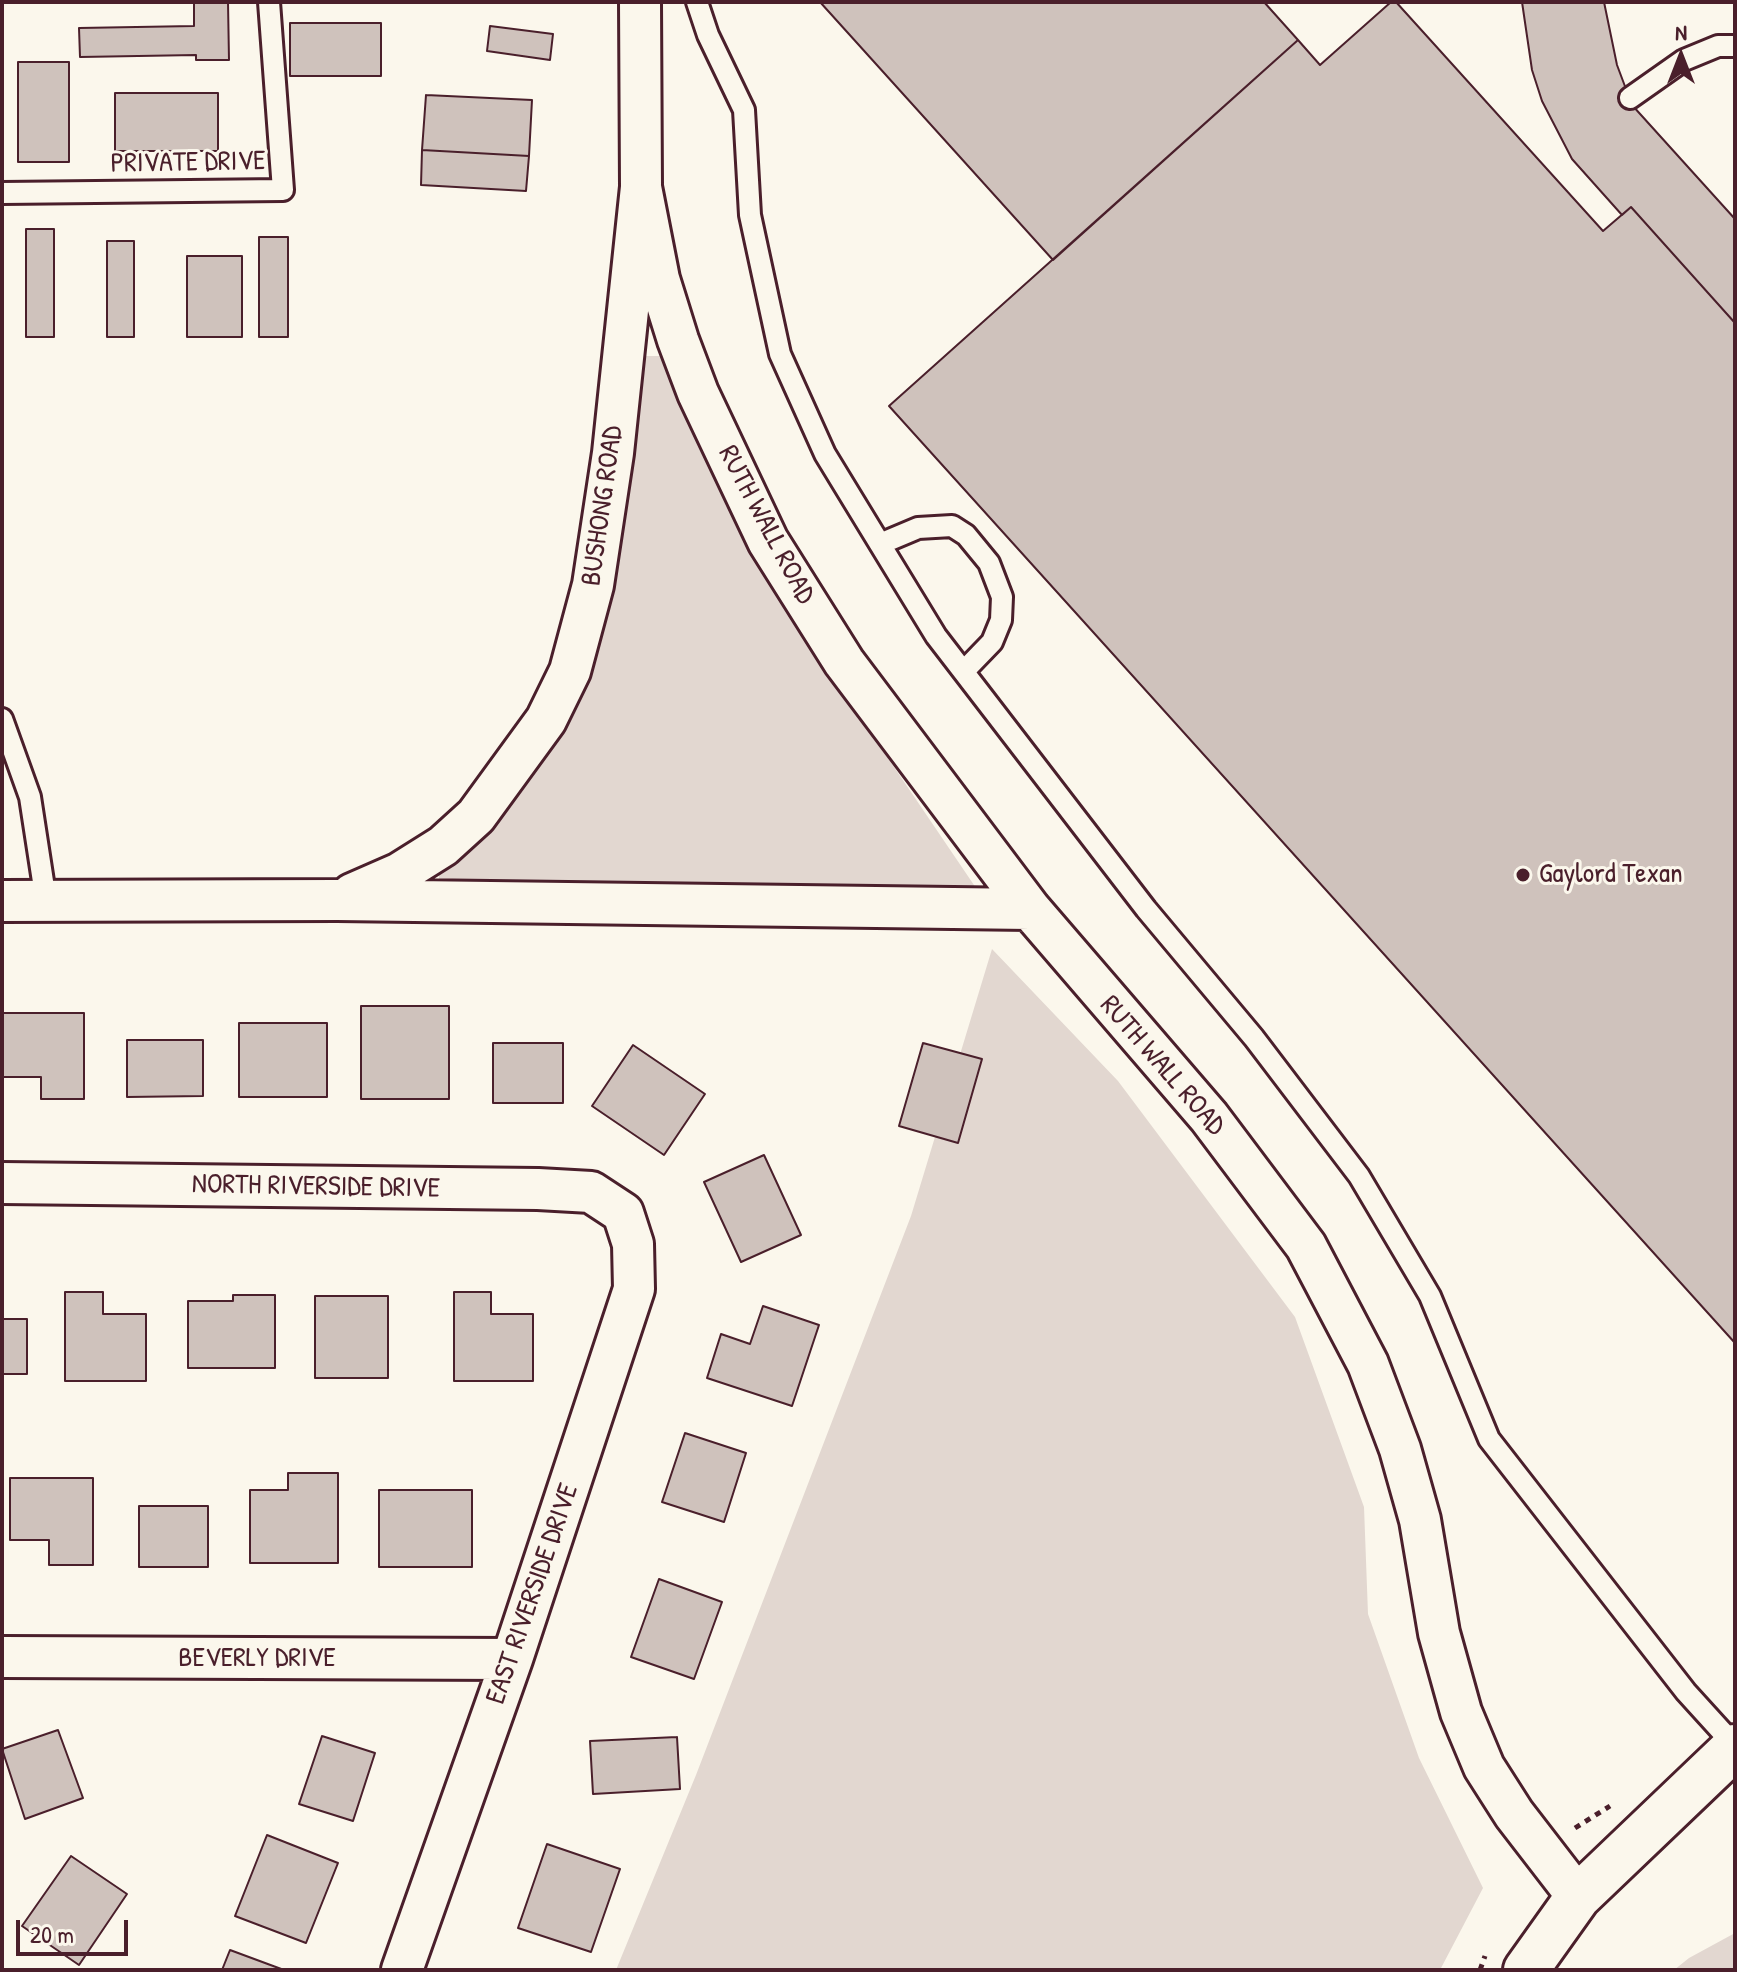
<!DOCTYPE html>
<style>
body{margin:0}
#map{position:relative;width:1737px;height:1972px;overflow:hidden;background:#fbf7ec;font-family:"Patrick Hand",sans-serif}
canvas{display:block}
.frame{position:absolute;inset:0;border:4px solid #4a1f2b;pointer-events:none}
.north{position:absolute;left:1641px;top:16px;width:80px;height:80px;-webkit-text-stroke:6px #fbf7ec;paint-order:stroke;rotate:0deg;font-size:22px;font-weight:700;line-height:32px;text-align:center;color:#4a1f2b}
.north::after{content:'';display:block;margin:auto;width:28px;height:36px;background:#4a1f2b;clip-path:polygon(50% 0,100% 100%,50% 72%,0 100%)}
.scale{position:absolute;left:16px;top:1920px;width:112px;height:36px;box-sizing:border-box;border:4px solid #4a1f2b;border-top:0;padding-left:10px;font-size:24px;line-height:28px;white-space:nowrap;color:#4a1f2b;-webkit-text-stroke:6px #fbf7ec;paint-order:stroke}
</style>
<div id="map">
<canvas width="1737" height="1972"></canvas>
<div class="frame"></div>
<div class="north">N</div>
<div class="scale">20 m</div>
</div>
<script>
const ctx = document.querySelector('canvas').getContext('2d');
ctx.lineJoin = 'round';
function fill(path, color) { ctx.fillStyle = color; ctx.fill(path, 'evenodd'); }
const toPath = rows => new Path2D(rows.map(r => 'M' + r).join(''));
function strokePath(path, color, width, dash) { ctx.strokeStyle = color; ctx.lineWidth = width; ctx.lineCap = dash ? 'butt' : 'round'; ctx.setLineDash(dash || []); ctx.stroke(path); }
function drawText(font, color, halo, rows, align = 'center') {
  ctx.font = font + ' "Patrick Hand",sans-serif'; ctx.lineWidth = 6; ctx.setLineDash([]); ctx.textBaseline = 'middle'; ctx.strokeStyle = halo; ctx.fillStyle = color; for (const [text, x, y, turn = 0] of rows) {
    ctx.save(); ctx.translate(x, y); ctx.rotate((+turn || 0) * Math.PI / 180); ctx.textAlign = isNaN(turn) ? turn : align; if (halo) ctx.strokeText(text, 0, 0); ctx.fillText(text, 0, 0); ctx.restore();
  }
}
const green = toPath([
 [639,356,660,356,712,471,791,615,976,888,439,888,439,867,570,717],
 [992,949,1118,1081,1295,1317,1364,1507,1368,1614,1419,1758,1483,1888,1440,1970,616,1970,696,1775,911,1216],
 [1735,1933,1735,1970,1674,1970,1689,1958]
]);
const building = toPath([
 [123,2,228,2,229,60,196,60,196,55,80,57,79,28,194,26,194,2,123,2],
 [820,2,1264,2,1298,40,1053,260,820,2],
 [1391,2,1396,2,1603,231,1631,207,1735,323,1735,1343,889,406,1298,40,1320,65,1391,2],
 [1522,2,1604,2,1617,65,1632,105,1735,219,1735,323,1631,207,1622,215,1572,159,1542,101,1532,70,1522,2],
 [290,23,381,23,381,76,290,76,290,23],
 [490,26,553,34,550,60,487,51,490,26],
 [18,62,69,62,69,162,18,162,18,62],
 [115,93,218,93,218,151,115,151,115,93],
 [426,95,532,100,529,156,422,150,426,95],
 [422,150,529,156,526,191,421,185,422,150],
 [26,229,54,229,54,337,26,337,26,229],
 [259,237,288,237,288,337,259,337,259,237],
 [107,241,134,241,134,337,107,337,107,241],
 [187,256,242,256,242,337,187,337,187,256],
 [361,1006,449,1006,449,1099,361,1099,361,1006],
 [2,1013,84,1013,84,1099,41,1099,41,1077,2,1077,2,1013],
 [239,1023,327,1023,327,1097,239,1097,239,1023],
 [127,1040,203,1040,203,1096,127,1097,127,1040],
 [493,1043,563,1043,563,1103,493,1103,493,1043],
 [923,1043,982,1059,958,1143,899,1126,923,1043],
 [633,1045,705,1094,664,1155,592,1106,633,1045],
 [764,1155,801,1235,741,1262,704,1182,764,1155],
 [65,1292,103,1292,103,1314,146,1314,146,1381,65,1381,65,1292],
 [454,1292,491,1292,491,1314,533,1314,533,1381,454,1381,454,1292],
 [233,1295,275,1295,275,1368,188,1368,188,1301,233,1301,233,1295],
 [315,1296,388,1296,388,1378,315,1378,315,1296],
 [763,1306,819,1325,792,1406,707,1378,721,1334,750,1344,763,1306],
 [2,1319,27,1319,27,1374,2,1374,2,1319],
 [685,1433,746,1453,724,1522,662,1502,685,1433],
 [288,1473,338,1473,338,1563,250,1563,250,1490,288,1490,288,1473],
 [10,1478,93,1478,93,1565,49,1565,49,1540,10,1540,10,1478],
 [379,1490,472,1490,472,1567,379,1567,379,1490],
 [139,1506,208,1506,208,1567,139,1567,139,1506],
 [659,1579,722,1602,694,1679,631,1657,659,1579],
 [58,1730,83,1798,25,1819,2,1749,58,1730],
 [322,1736,375,1753,353,1821,299,1804,322,1736],
 [677,1737,680,1789,593,1794,590,1741,677,1737],
 [267,1835,338,1863,306,1943,235,1916,267,1835],
 [547,1844,620,1869,591,1952,518,1928,547,1844],
 [71,1856,127,1894,79,1965,22,1926,71,1856],
 [230,1950,284,1970,222,1970,230,1950]
]);
const path = toPath([
 [1575,1828,1610,1806],
 [1480,1970,1485,1956]
]);
const lane = toPath([
 [697,2,708,35,744,110,750,215,780,354,825,454,936,636,1146,909,1254,1038,1359,1176,1430,1296,1489,1439,1686,1692,1735,1746],
 [1630,98,1684,60,1718,46,1735,46],
 [2,193,283,190,269,2],
 [880,544,918,528,952,526,966,535,989,563,1002,597,1001,620,992,642,964,671],
 [2,719,30,797,46,901]
]);
const street = toPath([
 [641,187,659,279,678,340,698,393,768,541,844,662,1030,909,1209,1117,1306,1246,1368,1364,1400,1449,1420,1520,1439,1633,1461,1712,1484,1767,1514,1814,1578,1897],
 [352,894,400,873,443,846,476,816,546,720,570,671,593,585,613,453,641,187,640,2],
 [2,901,337,900,1030,909],
 [2,1183,538,1189,591,1192,623,1213,633,1244,634,1289,512,1659,402,1970],
 [2,1657,512,1659]
]);
const secondary = toPath([
 [1526,1970,1578,1897,1735,1747]
]);
const markers = [
 [1523,875,8,"#4a1f2b"]
];
const streetNames = [
 ["PRIVATE DRIVE",188,163,-1],
 ["BUSHONG ROAD",603,506,-82],
 ["RUTH WALL ROAD",766,525,62],
 ["RUTH WALL ROAD",1162,1066,49],
 ["NORTH RIVERSIDE DRIVE",316,1187,1],
 ["EAST RIVERSIDE DRIVE",533,1594,-71],
 ["BEVERLY DRIVE",257,1659]
];
const poiNames = [
 ["Gaylord Texan",1539,875]
];
fill(green, '#e2d7d0');
fill(building, '#cfc2bc');
strokePath(building, '#4a1f2b', 2);
strokePath(lane, '#4a1f2b', 26);
strokePath(street, '#4a1f2b', 46);
strokePath(secondary, '#4a1f2b', 50);
strokePath(path, '#4a1f2b', 5, [6, 6]);
strokePath(lane, '#fbf7ec', 20);
strokePath(street, '#fbf7ec', 40);
strokePath(secondary, '#fbf7ec', 44);
for (const [x, y, r, color] of markers) { const dot = new Path2D(); dot.arc(x, y, r, 0, 2 * Math.PI); ctx.fillStyle = color; ctx.fill(dot); strokePath(dot, '#fbf7ec', 3); }
drawText('28px', '#4a1f2b', '#fbf7ec', streetNames);
drawText('28px', '#4a1f2b', '#fbf7ec', poiNames, 'left');
</script>
